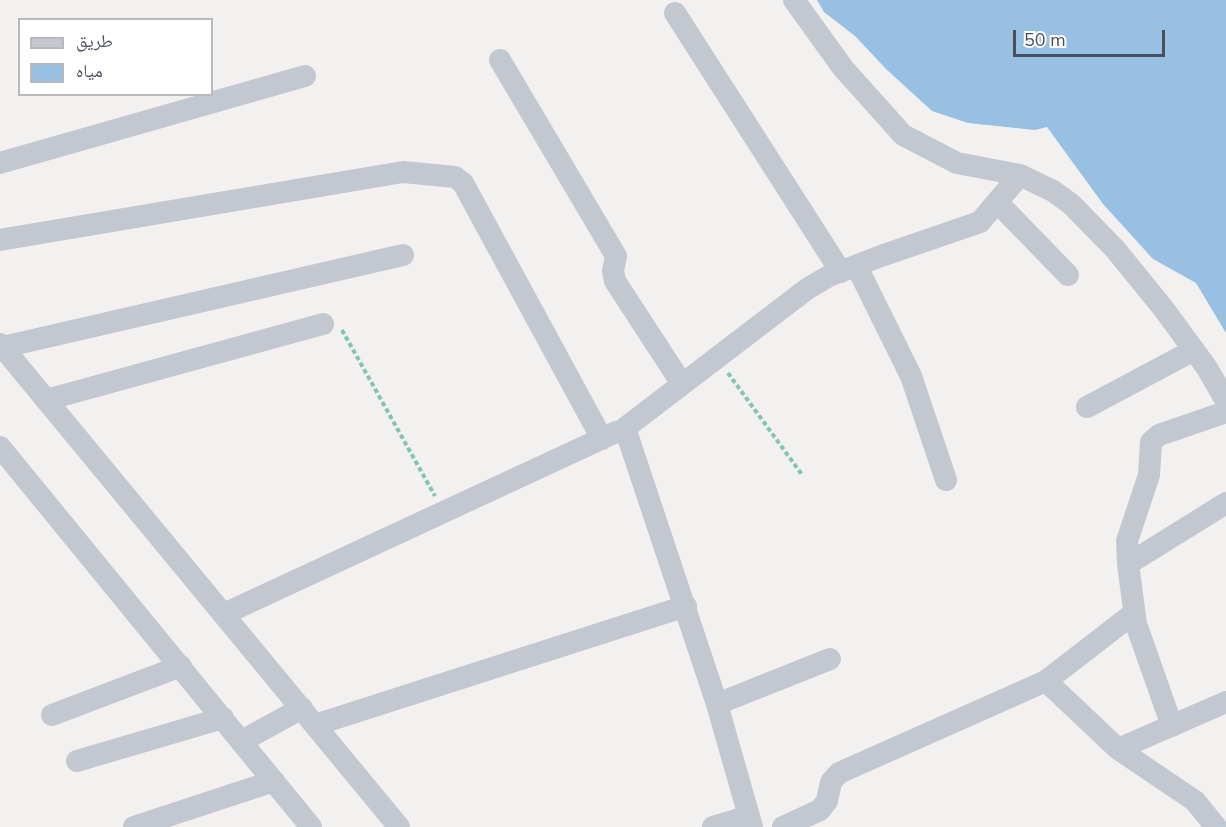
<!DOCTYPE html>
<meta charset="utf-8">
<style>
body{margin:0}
#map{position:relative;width:1226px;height:827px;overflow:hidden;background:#f2f1f0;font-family:"Nunito Sans","Noto Naskh Arabic",sans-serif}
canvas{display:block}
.legend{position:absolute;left:18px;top:18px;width:195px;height:78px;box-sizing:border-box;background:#fff;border:2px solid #b7b9bd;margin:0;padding:8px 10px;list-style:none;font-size:18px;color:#4a4f5b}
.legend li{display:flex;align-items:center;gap:12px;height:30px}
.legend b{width:30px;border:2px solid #b7b9bd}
.scale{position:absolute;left:1013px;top:30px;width:152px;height:27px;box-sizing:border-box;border:3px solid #4a4f5b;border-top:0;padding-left:8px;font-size:18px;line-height:21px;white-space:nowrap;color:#4a4f5b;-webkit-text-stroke:4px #fff;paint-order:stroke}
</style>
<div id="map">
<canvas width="1226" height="827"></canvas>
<ul class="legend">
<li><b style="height:8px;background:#c3c7d0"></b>طريق</li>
<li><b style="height:16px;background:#97c0e2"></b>مياه</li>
</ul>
<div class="scale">50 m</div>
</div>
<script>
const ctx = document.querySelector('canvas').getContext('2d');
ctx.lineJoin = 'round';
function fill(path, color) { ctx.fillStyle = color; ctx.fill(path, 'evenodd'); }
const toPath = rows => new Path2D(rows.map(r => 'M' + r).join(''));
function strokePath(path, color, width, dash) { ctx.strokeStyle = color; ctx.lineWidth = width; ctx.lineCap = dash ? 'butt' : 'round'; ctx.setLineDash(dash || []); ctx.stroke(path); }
const water = toPath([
 [817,0,1226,0,1226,333,1196,283,1153,259,1103,204,1047,127,1035,130,968,123,932,111,886,69,855,36,824,12]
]);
const path = toPath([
 [342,330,435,496],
 [728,373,803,476]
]);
const street = toPath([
 [794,0,843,68,903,135,957,163,1020,175,1053,191,1071,204,1115,249,1163,308,1207,368,1226,401],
 [675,13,841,272],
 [500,60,616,256,613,271,615,281,682,384],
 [0,163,305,76],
 [998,203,1068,275],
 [0,240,403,172,455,177,463,183,602,439],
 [857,267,911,376,946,480],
 [0,344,399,827],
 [3,347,403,255],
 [46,400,323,324],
 [1087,407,1194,350],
 [0,447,311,827],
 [1128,564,1127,541,1149,475,1151,442,1159,435,1226,412],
 [224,614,616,432],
 [1046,681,1134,613],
 [717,704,830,659],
 [52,715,181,666],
 [315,725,686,606],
 [1172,726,1136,624,1128,564,1226,503],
 [242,741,302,708],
 [1118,749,1226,702],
 [77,761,223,718],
 [134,827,274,781],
 [713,827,749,816],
 [752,827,717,704,625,428,807,289,829,276,881,256,980,222,1020,175],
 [783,827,820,810,827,801,831,782,839,773,1046,681,1118,749,1195,801,1216,827]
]);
fill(water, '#97c0e2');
strokePath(path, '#81c4b3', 4, [4.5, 3]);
strokePath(street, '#c3c7d0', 22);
</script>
